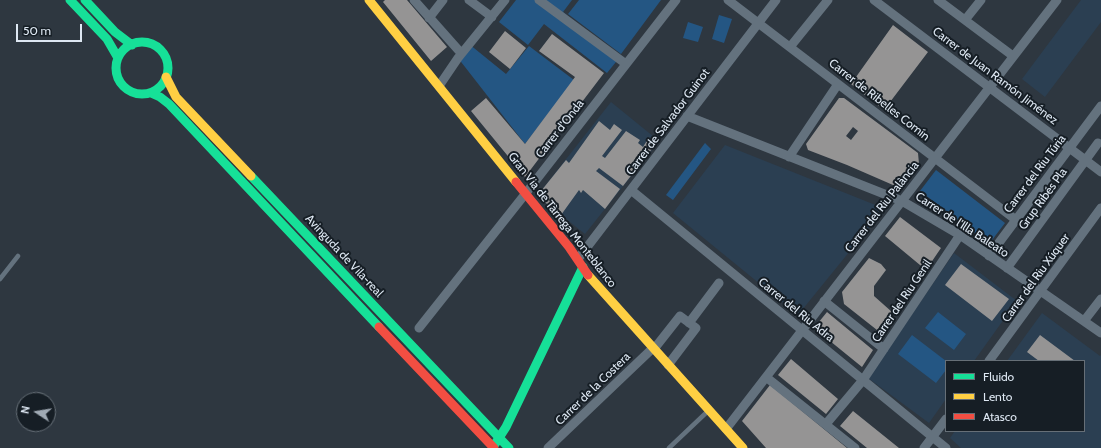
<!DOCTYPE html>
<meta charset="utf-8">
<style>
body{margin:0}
#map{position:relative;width:1101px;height:448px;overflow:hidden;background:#2e3740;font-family:Cabin,sans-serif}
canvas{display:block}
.legend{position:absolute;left:945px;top:360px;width:140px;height:72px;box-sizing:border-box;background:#161e25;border:1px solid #666f77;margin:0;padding:5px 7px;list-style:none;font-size:12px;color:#dee8f3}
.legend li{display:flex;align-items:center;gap:8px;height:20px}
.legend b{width:20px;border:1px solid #666f77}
.north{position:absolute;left:16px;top:392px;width:40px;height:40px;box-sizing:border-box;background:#161e25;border:1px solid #666f77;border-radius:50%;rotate:282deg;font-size:11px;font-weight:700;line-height:16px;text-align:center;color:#dee8f3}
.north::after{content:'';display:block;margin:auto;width:14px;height:18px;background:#a0aab4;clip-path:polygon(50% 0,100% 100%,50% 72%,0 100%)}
.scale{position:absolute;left:16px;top:24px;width:66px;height:18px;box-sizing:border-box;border:2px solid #dee8f3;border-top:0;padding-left:5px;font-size:12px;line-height:14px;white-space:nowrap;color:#dee8f3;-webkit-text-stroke:3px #161e25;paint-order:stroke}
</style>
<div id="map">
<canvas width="1101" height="448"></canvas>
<ul class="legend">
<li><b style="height:5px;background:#16e098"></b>Fluido</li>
<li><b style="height:5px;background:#ffcf43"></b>Lento</li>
<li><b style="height:5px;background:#f24e42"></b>Atasco</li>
</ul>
<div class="north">N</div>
<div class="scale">50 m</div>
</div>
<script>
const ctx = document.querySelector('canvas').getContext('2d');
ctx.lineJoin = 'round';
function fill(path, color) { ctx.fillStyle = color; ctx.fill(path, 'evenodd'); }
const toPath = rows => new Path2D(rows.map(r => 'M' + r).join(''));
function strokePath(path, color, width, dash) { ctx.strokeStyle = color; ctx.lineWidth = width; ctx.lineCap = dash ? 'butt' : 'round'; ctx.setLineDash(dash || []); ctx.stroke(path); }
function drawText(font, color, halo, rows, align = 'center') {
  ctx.font = font + ' Cabin,sans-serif'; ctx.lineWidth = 4; ctx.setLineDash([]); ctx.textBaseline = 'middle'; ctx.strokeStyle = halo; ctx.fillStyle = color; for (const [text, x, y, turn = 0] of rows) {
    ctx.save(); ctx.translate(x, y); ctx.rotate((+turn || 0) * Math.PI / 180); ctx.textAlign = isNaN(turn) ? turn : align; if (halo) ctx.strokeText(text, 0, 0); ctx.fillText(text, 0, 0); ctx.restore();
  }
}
const built = toPath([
 [1081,0,1101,0,1101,22,1045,97,1022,79],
 [611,102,659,141,585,234,537,196],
 [725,145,878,206,880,214,798,315,673,213],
 [954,253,1017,301,974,361,946,361,946,399,929,423,868,378],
 [1042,313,1100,356,1101,355,1101,448,961,448,950,438,955,431,1084,431,1084,361,1007,361]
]);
const green = toPath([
 [516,0,572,0,563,12,620,57,607,73,544,24,528,45,499,22],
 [579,0,661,0,621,54,568,14],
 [719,15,732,19,724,43,712,39],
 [688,22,703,27,698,42,683,38],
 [469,44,506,74,529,46,574,80,525,144,458,58],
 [705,143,711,149,673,200,666,195],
 [936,170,1005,223,989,244,920,191],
 [938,312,966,334,954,350,925,328],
 [912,335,946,361,946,370,936,383,898,354]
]);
const building = toPath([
 [385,0,407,0,447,47,431,61,383,2],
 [893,25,928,52,884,110,851,84],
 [505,31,526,48,510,69,489,52],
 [552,34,604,73,525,177,471,111,486,98,525,144,575,77,539,51],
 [839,98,844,98,918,153,919,164,903,184,893,185,847,165,808,150,806,144],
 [853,127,858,131,851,140,846,136],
 [599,121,610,130,614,124,622,130,602,156,605,158,626,131,640,140,638,143,643,147,648,139,655,145,623,186,599,168,596,171,620,189,605,209,583,190,581,193,579,190,561,215,537,196,566,160,569,163],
 [900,217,941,248,926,270,885,236],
 [869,258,881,264,886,270,874,286,874,296,892,312,877,330,844,304,842,292],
 [961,264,1009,299,992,321,945,285],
 [827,312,873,350,862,367,814,328],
 [1040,335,1075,361,1039,361,1027,352],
 [791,359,838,399,826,414,778,375],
 [770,385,786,398,847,448,766,448,742,421],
 [853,411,899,448,867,448,840,426]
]);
const lane = toPath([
 [0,279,18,256],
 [669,448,708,411]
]);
const street = toPath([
 [414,0,461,53],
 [469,0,492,17],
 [539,0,626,64],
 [728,0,1016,220],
 [874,0,1101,172],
 [938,0,1013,56],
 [429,18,443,0],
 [965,20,981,0],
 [790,47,828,0],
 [439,86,458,58,505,0],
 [687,116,902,201,960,235,1101,333],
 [789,157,838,84],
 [631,190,946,448],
 [989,256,1101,106],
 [578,259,776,0],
 [1007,268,1098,143],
 [824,301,884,349],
 [1084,321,1101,299],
 [689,323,719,283],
 [419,328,526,193,676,0],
 [654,349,680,316,696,328,668,365],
 [989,361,1101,208],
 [766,377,855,448],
 [826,424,863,380,960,235],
 [726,429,1057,0],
 [548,448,653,348],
 [924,448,946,419]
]);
const fast = toPath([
 [70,0,107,39,118,58],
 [85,0,115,32,132,45],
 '116 68a26 26 0 1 1 52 0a26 26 0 1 1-52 0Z',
 [151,93,160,97,169,104,379,327],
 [251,176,509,448],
 [495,444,506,427,583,267]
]);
const slow = toPath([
 [369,0,516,182],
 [166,77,176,97,251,176],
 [588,275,743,448]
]);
const jam = toPath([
 [516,182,569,247,588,275],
 [379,327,494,448]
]);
const streetNames = [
 ["Carrer de Juan Ramón Jiménez",995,76,37],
 ["Carrer de Ribelles Comín",879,100,38],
 ["Carrer de Salvador Guinot",668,122,-53],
 ["Carrer d'Onda",560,129,-52],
 ["Carrer del Riu Túria",1035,174,-53],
 ["Grup Ribés Pla",1043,199,-54],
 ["Carrer del Riu Palància",882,207,-52],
 ["Gran Via de Tàrrega Monteblanco",562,220,52],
 ["Carrer de l'Illa Baleato",962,225,33],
 ["Avinguda de Vila-real",344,256,47],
 ["Carrer del Riu Xúquer",1036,278,-54],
 ["Carrer del Riu Genil",902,301,-56],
 ["Carrer del Riu Adra",796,310,39],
 ["Carrer de la Costera",593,389,-44]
];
fill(built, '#2b3f52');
fill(green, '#245683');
fill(building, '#959494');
strokePath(lane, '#64727e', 4.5);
strokePath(street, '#64727e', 9);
strokePath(fast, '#16e098', 9);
strokePath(slow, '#ffcf43', 9);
strokePath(jam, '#f24e42', 9);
drawText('12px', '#dee8f3', '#161e25', streetNames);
</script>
